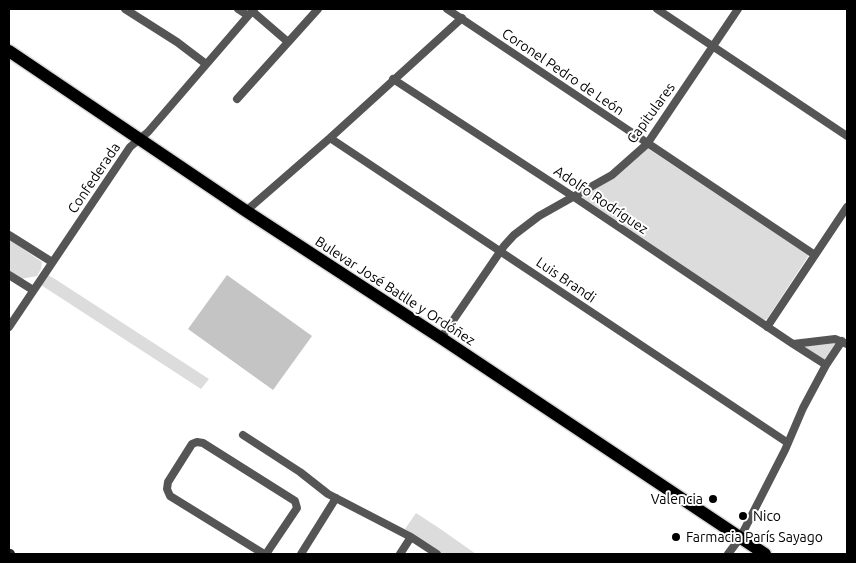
<!DOCTYPE html>
<meta charset="utf-8">
<style>
body{margin:0}
#map{position:relative;width:856px;height:563px;overflow:hidden;background:#fff;font-family:Ubuntu,sans-serif}
canvas{display:block}
.frame{position:absolute;inset:0;border:10px solid #000;pointer-events:none}
</style>
<div id="map">
<canvas width="856" height="563"></canvas>
<div class="frame"></div>
</div>
<script>
const ctx = document.querySelector('canvas').getContext('2d');
ctx.lineJoin = 'round';
function fill(path, color) { ctx.fillStyle = color; ctx.fill(path, 'evenodd'); }
const toPath = rows => new Path2D(rows.map(r => 'M' + r).join(''));
function strokePath(path, color, width, dash) { ctx.strokeStyle = color; ctx.lineWidth = width; ctx.lineCap = dash ? 'butt' : 'round'; ctx.setLineDash(dash || []); ctx.stroke(path); }
function drawText(font, color, halo, rows, align = 'center') {
  ctx.font = font + ' Ubuntu,sans-serif'; ctx.lineWidth = 4; ctx.setLineDash([]); ctx.textBaseline = 'middle'; ctx.strokeStyle = halo; ctx.fillStyle = color; for (const [text, x, y, turn = 0] of rows) {
    ctx.save(); ctx.translate(x, y); ctx.rotate((+turn || 0) * Math.PI / 180); ctx.textAlign = isNaN(turn) ? turn : align; if (halo) ctx.strokeText(text, 0, 0); ctx.fillText(text, 0, 0); ctx.restore();
  }
}
const green = toPath([
 [647,148,809,255,767,319,764,320,583,198,582,196,620,173],
 [9,239,42,262,41,269,37,276,21,279,9,273],
 [48,275,55,279,209,379,201,389,41,285],
 [833,341,836,343,824,360,802,347],
 [416,513,439,528,476,554,442,554,405,529]
]);
const building = toPath([
 [227,275,312,336,273,390,188,329]
]);
const street = toPath([
 [125,9,177,42,206,64],
 [238,9,247,15],
 [447,9,815,255],
 [657,9,847,136],
 [252,11,288,42],
 [393,79,574,197,793,344,835,339,847,344],
 [237,99,318,9],
 [330,138,788,443],
 [246,211,330,138,462,18],
 [9,235,52,262],
 [9,275,33,290],
 [9,327,130,147,148,132,254,9],
 [767,327,847,207],
 [441,338,504,246,514,235,539,216,612,175,647,144,738,9],
 [793,344,826,365],
 [243,435,300,472,328,494,411,537,437,554],
 [264,554,170,496,167,489,168,482,192,444,197,442,203,443,295,501,297,508,266,554],
 [301,554,336,498],
 [400,554,411,537],
 [728,554,740,538,785,450,803,408,826,365,842,341]
]);
const secondary = toPath([
 [9,554,10,554]
]);
const primary = toPath([
 [9,51,246,211,441,338,765,554]
]);
const markers = [
 [713,499,5,"#000"],
 [743,516,5,"#000"],
 [676,537,5,"#000"]
];
const streetNames = [
 ["Coronel Pedro de León",563,72,34],
 ["Capitulares",651,113,-54],
 ["Confederada",94,178,-56],
 ["Adolfo Rodríguez",601,200,34],
 ["Luis Brandi",566,280,34],
 ["Bulevar José Batlle y Ordóñez",395,291,33]
];
const poiNames = [
 ["Valencia",703,499,"right"],
 ["Nico",753,516],
 ["Farmacia París Sayago",686,537]
];
fill(green, '#dcdcdc');
fill(building, '#c4c4c4');
strokePath(primary, '#dbdbdb', 15);
strokePath(street, '#555', 8);
strokePath(secondary, '#222', 10);
strokePath(primary, '#000', 12);
for (const [x, y, r, color] of markers) { const dot = new Path2D(); dot.arc(x, y, r, 0, 2 * Math.PI); ctx.fillStyle = color; ctx.fill(dot); strokePath(dot, '#fff', 2); }
drawText('14px', '#000', '#fff', streetNames);
drawText('14px', '#000', '#fff', poiNames, 'left');
</script>
